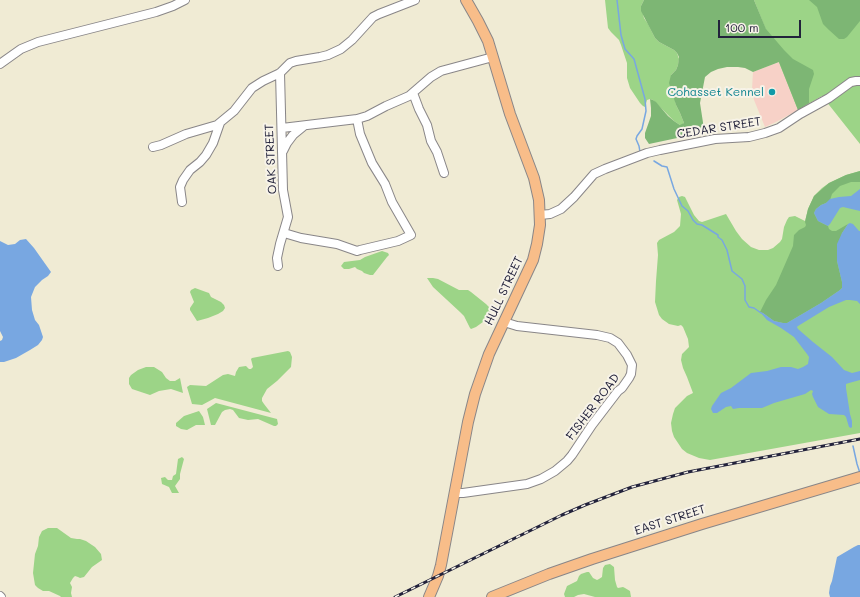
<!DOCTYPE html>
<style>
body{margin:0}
#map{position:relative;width:860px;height:597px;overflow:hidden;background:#f0ebd4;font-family:Mali,sans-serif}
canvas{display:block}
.scale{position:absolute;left:718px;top:20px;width:83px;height:18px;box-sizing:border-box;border:2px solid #22223b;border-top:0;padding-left:5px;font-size:12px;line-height:14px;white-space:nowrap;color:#22223b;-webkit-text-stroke:3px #f7f3e8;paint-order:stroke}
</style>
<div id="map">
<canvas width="860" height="597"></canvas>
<div class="scale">100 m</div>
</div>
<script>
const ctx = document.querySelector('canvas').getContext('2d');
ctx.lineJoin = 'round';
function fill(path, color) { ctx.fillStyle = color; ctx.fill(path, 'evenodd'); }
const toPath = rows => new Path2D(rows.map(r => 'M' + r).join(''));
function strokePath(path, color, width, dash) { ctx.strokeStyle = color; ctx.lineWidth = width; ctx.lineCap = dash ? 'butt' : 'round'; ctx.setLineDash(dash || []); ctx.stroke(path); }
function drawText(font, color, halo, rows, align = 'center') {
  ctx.font = font + ' Mali,sans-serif'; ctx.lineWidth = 4; ctx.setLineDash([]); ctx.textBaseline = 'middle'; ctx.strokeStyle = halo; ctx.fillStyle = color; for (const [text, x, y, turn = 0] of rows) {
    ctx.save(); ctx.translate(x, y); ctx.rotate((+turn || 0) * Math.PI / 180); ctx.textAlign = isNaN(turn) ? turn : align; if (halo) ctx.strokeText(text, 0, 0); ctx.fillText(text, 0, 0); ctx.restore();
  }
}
const built = toPath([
 [779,62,798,110,776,122,765,127,754,100,752,89,753,72]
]);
const green = toPath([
 [605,0,644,0,641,6,644,18,648,24,655,38,659,42,674,50,677,53,679,59,678,65,676,70,671,75,676,105,680,113,684,123,682,125,680,125,674,121,653,100,650,99,647,100,645,107,643,106,640,103,630,88,627,78,627,63,621,45,619,40,611,32,608,28],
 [754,0,860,0,860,144,822,96,798,110],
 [860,171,860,433,710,460,699,458,687,453,682,449,674,437,672,431,671,423,673,414,675,408,687,396,693,393,687,377,683,368,681,360,682,354,689,347,688,339,683,327,681,325,678,326,669,324,662,319,659,315,655,302,656,281,658,255,657,243,659,240,674,232,680,226,681,214,677,200,679,197,682,196,685,197,694,215,699,221,702,222,726,214,736,231,742,239,751,247,759,250,768,250,773,248,780,242,782,239,784,227,787,220,789,217,795,216,805,221,808,209,814,196,822,188,829,183,846,175],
 [382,251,388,253,389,255,387,257,373,275,370,275,364,273,362,271,357,269,355,267,349,269,344,269,341,266,344,262,360,260,365,257],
 [427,278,433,278,438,279,459,290,468,290,471,292,486,304,489,307,491,314,487,319,476,327,471,329,470,328,464,316,460,312,433,287],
 [195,288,206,292,209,293,211,297,221,302,224,305,225,308,223,311,218,314,208,318,197,321,190,310,190,308,194,302,190,292,191,290],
 [288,351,290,352,292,357,291,367,277,381,267,389,262,398,262,401,264,404,271,413,215,398,202,405,192,404,187,387,190,385,206,386,223,375,228,374,235,376,236,372,239,367,246,366,249,369,251,369,253,367,251,359,252,358],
 [146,367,154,367,162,372,166,378,170,381,175,381,180,378,183,393,171,389,159,391,150,395,132,389,129,384,129,378,131,375,138,370],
 [216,403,277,419,278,424,276,426,274,426,258,419,248,420,239,418,233,410,230,409,225,410,222,412,215,425,211,425,207,409],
 [199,411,203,417,205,425,196,425,187,430,181,429,176,426,176,423,184,416],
 [182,457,184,459,180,474,180,479,175,486,179,493,172,493,169,487,162,484,161,478,165,477,168,480,172,480,173,476,176,474,178,459],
 [48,528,57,528,71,538,77,539,80,539,86,541,95,547,101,554,102,560,92,567,84,577,80,578,78,577,75,576,73,578,70,583,72,587,71,593,72,597,61,597,60,596,49,591,43,591,38,588,35,585,33,573,35,554,38,546,39,537,42,531],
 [610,564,614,567,615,580,617,587,618,588,623,587,625,588,630,591,631,597,595,597,584,594,578,595,574,597,565,597,564,594,567,586,577,581,579,576,581,574,587,572,589,572,593,578,597,580,599,579,602,577,603,568,605,565]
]);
const forest = toPath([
 [644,0,754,0,766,29,784,50,793,59,813,70,814,74,809,89,809,103,798,110,779,62,753,72,745,68,738,67,727,67,718,69,711,72,705,77,700,103,704,129,702,132,696,134,649,144,645,138,645,133,651,116,651,108,650,99,653,100,656,102,668,116,674,121,680,125,684,123,680,113,676,105,669,83,671,75,676,70,678,65,679,57,677,53,674,50,659,42,655,38,641,11,641,6],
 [809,0,860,0,860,21,847,37,844,39,839,39,829,30,823,24,817,7],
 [860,171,860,182,851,182,840,186,832,194,830,200,826,203,821,205,816,209,814,213,818,221,828,226,829,229,832,231,836,231,848,224,842,233,837,261,842,282,842,288,840,290,821,303,787,323,783,323,774,321,763,313,760,312,766,300,776,285,793,246,794,235,799,230,805,227,806,225,805,222,808,209,814,196,829,183,846,175]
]);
const water = toPath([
 [860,189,860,211,843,207,840,208,830,224,828,226,818,221,814,213,816,209,821,205,826,203,830,199,839,197,851,196],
 [850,223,853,224,859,231,860,231,860,304,857,301,850,300,846,300,829,307,798,326,797,327,798,329,813,342,832,357,844,370,852,373,860,371,860,380,849,383,846,384,846,388,850,414,852,421,852,427,851,428,849,427,846,417,844,415,829,414,818,407,813,397,812,394,813,391,811,390,805,394,774,403,762,408,739,408,733,409,731,406,726,407,717,413,713,413,711,409,712,406,721,393,731,388,751,373,767,371,781,367,791,367,798,369,803,367,808,364,809,357,807,354,794,337,781,328,767,320,760,312,763,313,774,321,783,323,787,323,821,303,840,290,842,288,842,282,837,261,837,244,842,233,848,224],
 [26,239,34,248,51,272,48,276,42,280,35,287,31,297,32,310,35,320,39,325,43,337,42,340,38,345,30,350,16,358,4,362,0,362,0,341,2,340,3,337,0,331,0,241,8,245,15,244,20,240],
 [858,545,860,545,860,597,830,597,829,593,830,586,832,581,837,557,854,547]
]);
const stream = toPath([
 [617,0,621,35,625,49,634,59,645,99,646,111,642,129,637,136,636,139,639,146,640,152],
 [654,161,662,166,667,167,674,189,682,206,688,211,693,220,697,224,702,225,718,235,718,237,722,240,727,250,732,271,742,279,745,286,745,300,749,307,754,308,761,313],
 [853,446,857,464,860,473]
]);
const minor = toPath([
 [0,64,21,49,38,42,156,12,173,6,185,0],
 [413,93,419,109,427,125,431,141,437,152,444,173],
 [282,128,357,119,367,116,386,106,409,96,431,77,441,71,493,57],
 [153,147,161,145,186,134,217,125,234,111,252,88,263,81,280,73,290,63,296,61,320,57,328,55,341,49,352,40,373,17,379,14,415,0],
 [283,151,287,143,293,135,304,126],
 [182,202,180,187,183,180,190,170,200,162,206,155,213,143,220,123],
 [540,215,550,214,561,209,574,197,594,174,605,169,647,153,660,150,715,139,749,137,765,133,779,128,800,114,829,98,851,82,856,81,860,81],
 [284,233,301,238,337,244,357,251,360,250,398,241,411,235,392,202,385,184,372,163,360,134,357,119],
 [278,266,277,258,280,244,288,217,283,190,280,73],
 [455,493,463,493,527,484,541,479,555,471,567,461,572,455,592,425,618,391,622,388,629,378,631,374,632,365,627,355,618,343,610,338,597,335,517,326,504,322],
 [0,596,1,597]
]);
const major = toPath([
 [429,597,438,576,441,565,468,422,475,394,489,354,533,260,537,244,540,225,539,200,534,178,510,114,488,41,478,21,466,0],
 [492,597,549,574,592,559,702,524,860,477]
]);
const rail = toPath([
 [395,597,562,515,585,505,632,487,688,472,860,439]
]);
const markers = [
 [772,92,4,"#0f9aa8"]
];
const cultureNames = [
 ["Cohasset Kennel",764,92]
];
const streetNames = [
 ["CEDAR STREET",719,128,-9],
 ["OAK STREET",271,159,-93],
 ["HULL STREET",504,291,-65],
 ["FISHER ROAD",593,407,-53],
 ["EAST STREET",670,520,-18]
];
fill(built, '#f7d1c7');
fill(green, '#9cd487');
fill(forest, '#7db674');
fill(water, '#78a7e1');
strokePath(stream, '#78a7e1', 1.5);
strokePath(minor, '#898688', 10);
strokePath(major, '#898688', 12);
strokePath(minor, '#fff', 8);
strokePath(major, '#f8bd89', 10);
strokePath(rail, '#22223b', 3);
strokePath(rail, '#f7f3e8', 1.5, [4.5]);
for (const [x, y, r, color] of markers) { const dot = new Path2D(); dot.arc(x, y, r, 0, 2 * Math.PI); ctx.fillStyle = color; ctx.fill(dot); strokePath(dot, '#f7f3e8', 1.5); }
drawText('12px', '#0d838f', '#f7f3e8', cultureNames, 'right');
drawText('12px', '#22223b', '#f7f3e8', streetNames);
</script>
